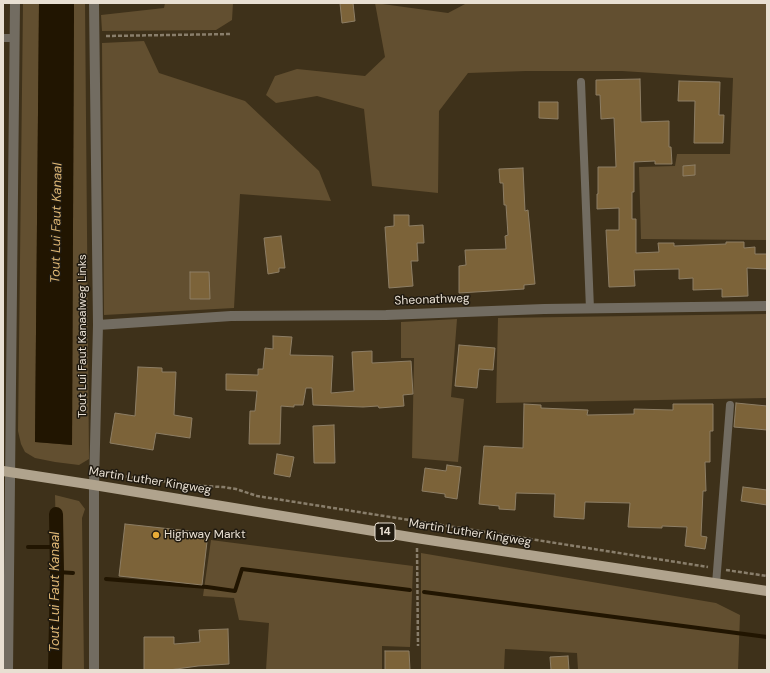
<!DOCTYPE html>
<style>
body{margin:0}
#map{position:relative;width:770px;height:673px;overflow:hidden;background:#3e311a;font-family:"DM Sans",sans-serif}
canvas{display:block}
.frame{position:absolute;inset:0;border:4px solid #e8dfd2;pointer-events:none}
</style>
<div id="map">
<canvas width="770" height="673"></canvas>
<div class="frame"></div>
</div>
<script>
const ctx = document.querySelector('canvas').getContext('2d');
ctx.lineJoin = 'round';
function fill(path, color) { ctx.fillStyle = color; ctx.fill(path, 'evenodd'); }
const toPath = rows => new Path2D(rows.map(r => 'M' + r).join(''));
function strokePath(path, color, width, dash) { ctx.strokeStyle = color; ctx.lineWidth = width; ctx.lineCap = dash ? 'butt' : 'round'; ctx.setLineDash(dash || []); ctx.stroke(path); }
function drawText(font, color, halo, rows, align = 'center') {
  ctx.font = font + ' "DM Sans",sans-serif'; ctx.lineWidth = 3; ctx.setLineDash([]); ctx.textBaseline = 'middle'; ctx.strokeStyle = halo; ctx.fillStyle = color; for (const [text, x, y, turn = 0] of rows) {
    ctx.save(); ctx.translate(x, y); ctx.rotate((+turn || 0) * Math.PI / 180); ctx.textAlign = isNaN(turn) ? turn : align; if (halo) ctx.strokeText(text, 0, 0); ctx.fillText(text, 0, 0); ctx.restore();
  }
}
const green = toPath([
 [23,3,39,3,35,442,72,445,74,3,85,3,89,459,79,465,55,462,35,458,25,452,21,444,18,431],
 [165,3,233,3,232,20,216,30,102,31,101,15,164,8],
 [375,3,448,13,467,3,767,3,767,240,641,239,639,167,675,166,677,154,730,154,733,78,622,71,526,71,468,73,439,111,438,193,372,186,364,109,317,96,276,103,266,95,275,76,297,69,365,76,385,57],
 [144,41,159,73,245,101,319,171,331,201,240,194,234,308,104,315,102,43],
 [767,314,767,398,496,403,498,318],
 [457,319,451,397,464,399,458,462,412,458,414,358,401,358,401,322],
 [55,495,79,501,85,509,82,518,84,670,55,670,57,572],
 [211,540,413,566,410,647,382,646,382,670,266,670,269,623,239,620,234,598,203,596],
 [421,553,716,603,740,615,738,670,578,670,577,653,505,649,504,670,421,670]
]);
const water = toPath([
 [39,3,74,3,72,445,35,442]
]);
const stream = toPath([
 [28,547,57,547],
 [57,572,73,573],
 [106,579,207,587,235,591,242,569,410,590],
 [424,592,767,637]
]);
const canal = toPath([
 [55,670,57,572,56,514]
]);
const building = toPath([
 [340,3,353,3,355,21,342,23,340,3],
 [640,79,641,122,669,121,669,147,671,147,672,164,655,164,655,161,634,162,634,192,632,192,632,219,636,219,636,253,659,252,658,243,674,243,674,246,726,244,726,242,744,242,744,248,755,247,755,254,767,254,767,269,747,268,748,296,722,297,722,289,693,290,693,278,679,279,679,269,634,270,635,286,609,287,606,230,619,230,619,208,597,209,597,194,598,194,598,167,616,167,614,118,601,119,600,95,596,95,596,80,640,79],
 [679,81,720,82,719,115,724,115,723,143,694,143,695,101,678,101,679,81],
 [539,102,558,102,558,119,539,118,539,102],
 [695,165,695,175,683,176,683,166,695,165],
 [523,168,525,211,528,210,535,284,524,285,524,289,459,293,459,266,466,265,465,250,506,249,505,236,508,235,506,205,504,205,503,183,500,183,499,169,523,168],
 [394,215,409,215,409,226,423,225,424,243,417,243,418,261,411,261,413,286,389,288,385,227,394,226,394,215],
 [281,236,285,268,279,268,279,272,268,274,264,238,281,236],
 [190,272,209,272,210,299,190,299,190,272],
 [273,336,292,337,290,355,333,356,331,393,354,391,352,352,372,351,372,363,411,361,413,394,403,395,404,406,379,408,378,406,363,407,313,405,312,388,306,388,303,405,294,405,294,407,281,406,280,444,249,444,250,411,255,411,257,391,226,390,226,374,258,375,258,369,263,369,265,348,273,349,273,336],
 [459,345,495,348,493,370,479,369,477,388,455,386,459,345],
 [138,367,162,368,162,372,176,372,174,415,192,418,190,438,156,433,153,450,110,443,115,413,135,416,138,367],
 [736,403,767,406,767,430,734,427,736,403],
 [524,404,541,405,541,408,588,410,587,415,634,414,634,409,673,410,673,404,713,404,713,431,710,431,710,462,705,462,706,491,703,491,701,536,707,537,705,549,685,546,687,527,662,526,662,528,628,527,630,503,585,502,584,519,554,517,555,494,516,493,515,510,499,509,499,506,479,504,484,446,523,448,524,404],
 [334,425,335,463,314,463,313,426,334,425],
 [277,454,294,457,290,477,274,474,277,454],
 [447,465,461,467,457,499,445,497,445,494,422,491,425,468,446,471,447,465],
 [743,487,767,490,767,505,741,501,743,487],
 [125,524,208,533,202,585,119,576,125,524],
 [228,629,229,664,198,666,169,670,144,670,144,637,174,637,174,644,200,642,199,630,228,629],
 [385,651,409,651,410,670,385,670,385,651],
 [568,656,569,670,551,670,550,657,568,656]
]);
const path = toPath([
 [106,36,232,34],
 [114,475,202,486,223,487,236,489,257,496,708,567],
 [417,548,418,646],
 [726,570,767,576]
]);
const service = toPath([
 [3,38,15,38],
 [581,82,590,309],
 [716,584,730,405]
]);
const minor = toPath([
 [98,325,231,316,386,315,544,309,767,306],
 [94,670,94,485,98,325,94,3]
]);
const tertiary = toPath([
 [8,670,15,3]
]);
const primary = toPath([
 [3,471,94,485,416,538,767,591]
]);
const markers = [
 [156,535,4,"#e8ab37"]
];
const shields = [
 [385,532,20]
];
const shieldNames = [
 ["14",385,532]
];
const streetNames = [
 ["Sheonathweg",432,300,-2],
 ["Tout Lui Faut Kanaalweg Links",83,336,-90],
 ["Martin Luther Kingweg",150,481,9],
 ["Martin Luther Kingweg",470,533,9]
];
const poiNames = [
 ["Highway Markt",164,535]
];
const waterNames = [
 ["Tout Lui Faut Kanaal",57,223,-89],
 ["Tout Lui Faut Kanaal",56,592,-90]
];
fill(green, '#624f30');
fill(water, '#211501');
strokePath(stream, '#211501', 4);
strokePath(canal, '#211501', 14);
fill(building, '#7c6339');
strokePath(building, '#8d7e65', 1);
strokePath(path, '#897e6b', 2.5, [4, 2]);
strokePath(service, '#726c61', 8);
strokePath(minor, '#726c61', 10);
strokePath(tertiary, '#726c61', 10);
strokePath(primary, '#b0a38d', 10);
for (const [x, y, r, color] of markers) { const dot = new Path2D(); dot.arc(x, y, r, 0, 2 * Math.PI); ctx.fillStyle = color; ctx.fill(dot); strokePath(dot, '#201a10', 1.5); }
for (const [x, y, w] of shields) { const box = new Path2D(); box.roundRect(x - w / 2, y - 9, w, 18, 3); ctx.fillStyle = '#201a10'; ctx.fill(box); strokePath(box, '#e8dfd2', 1); }
drawText('bold 11px', '#e8dfd2', null, shieldNames);
drawText('12px', '#e8dfd2', '#201a10', streetNames);
drawText('12px', '#e8dfd2', '#201a10', poiNames, 'left');
drawText('italic 13px', '#dfb774', '#201a10', waterNames);
</script>
